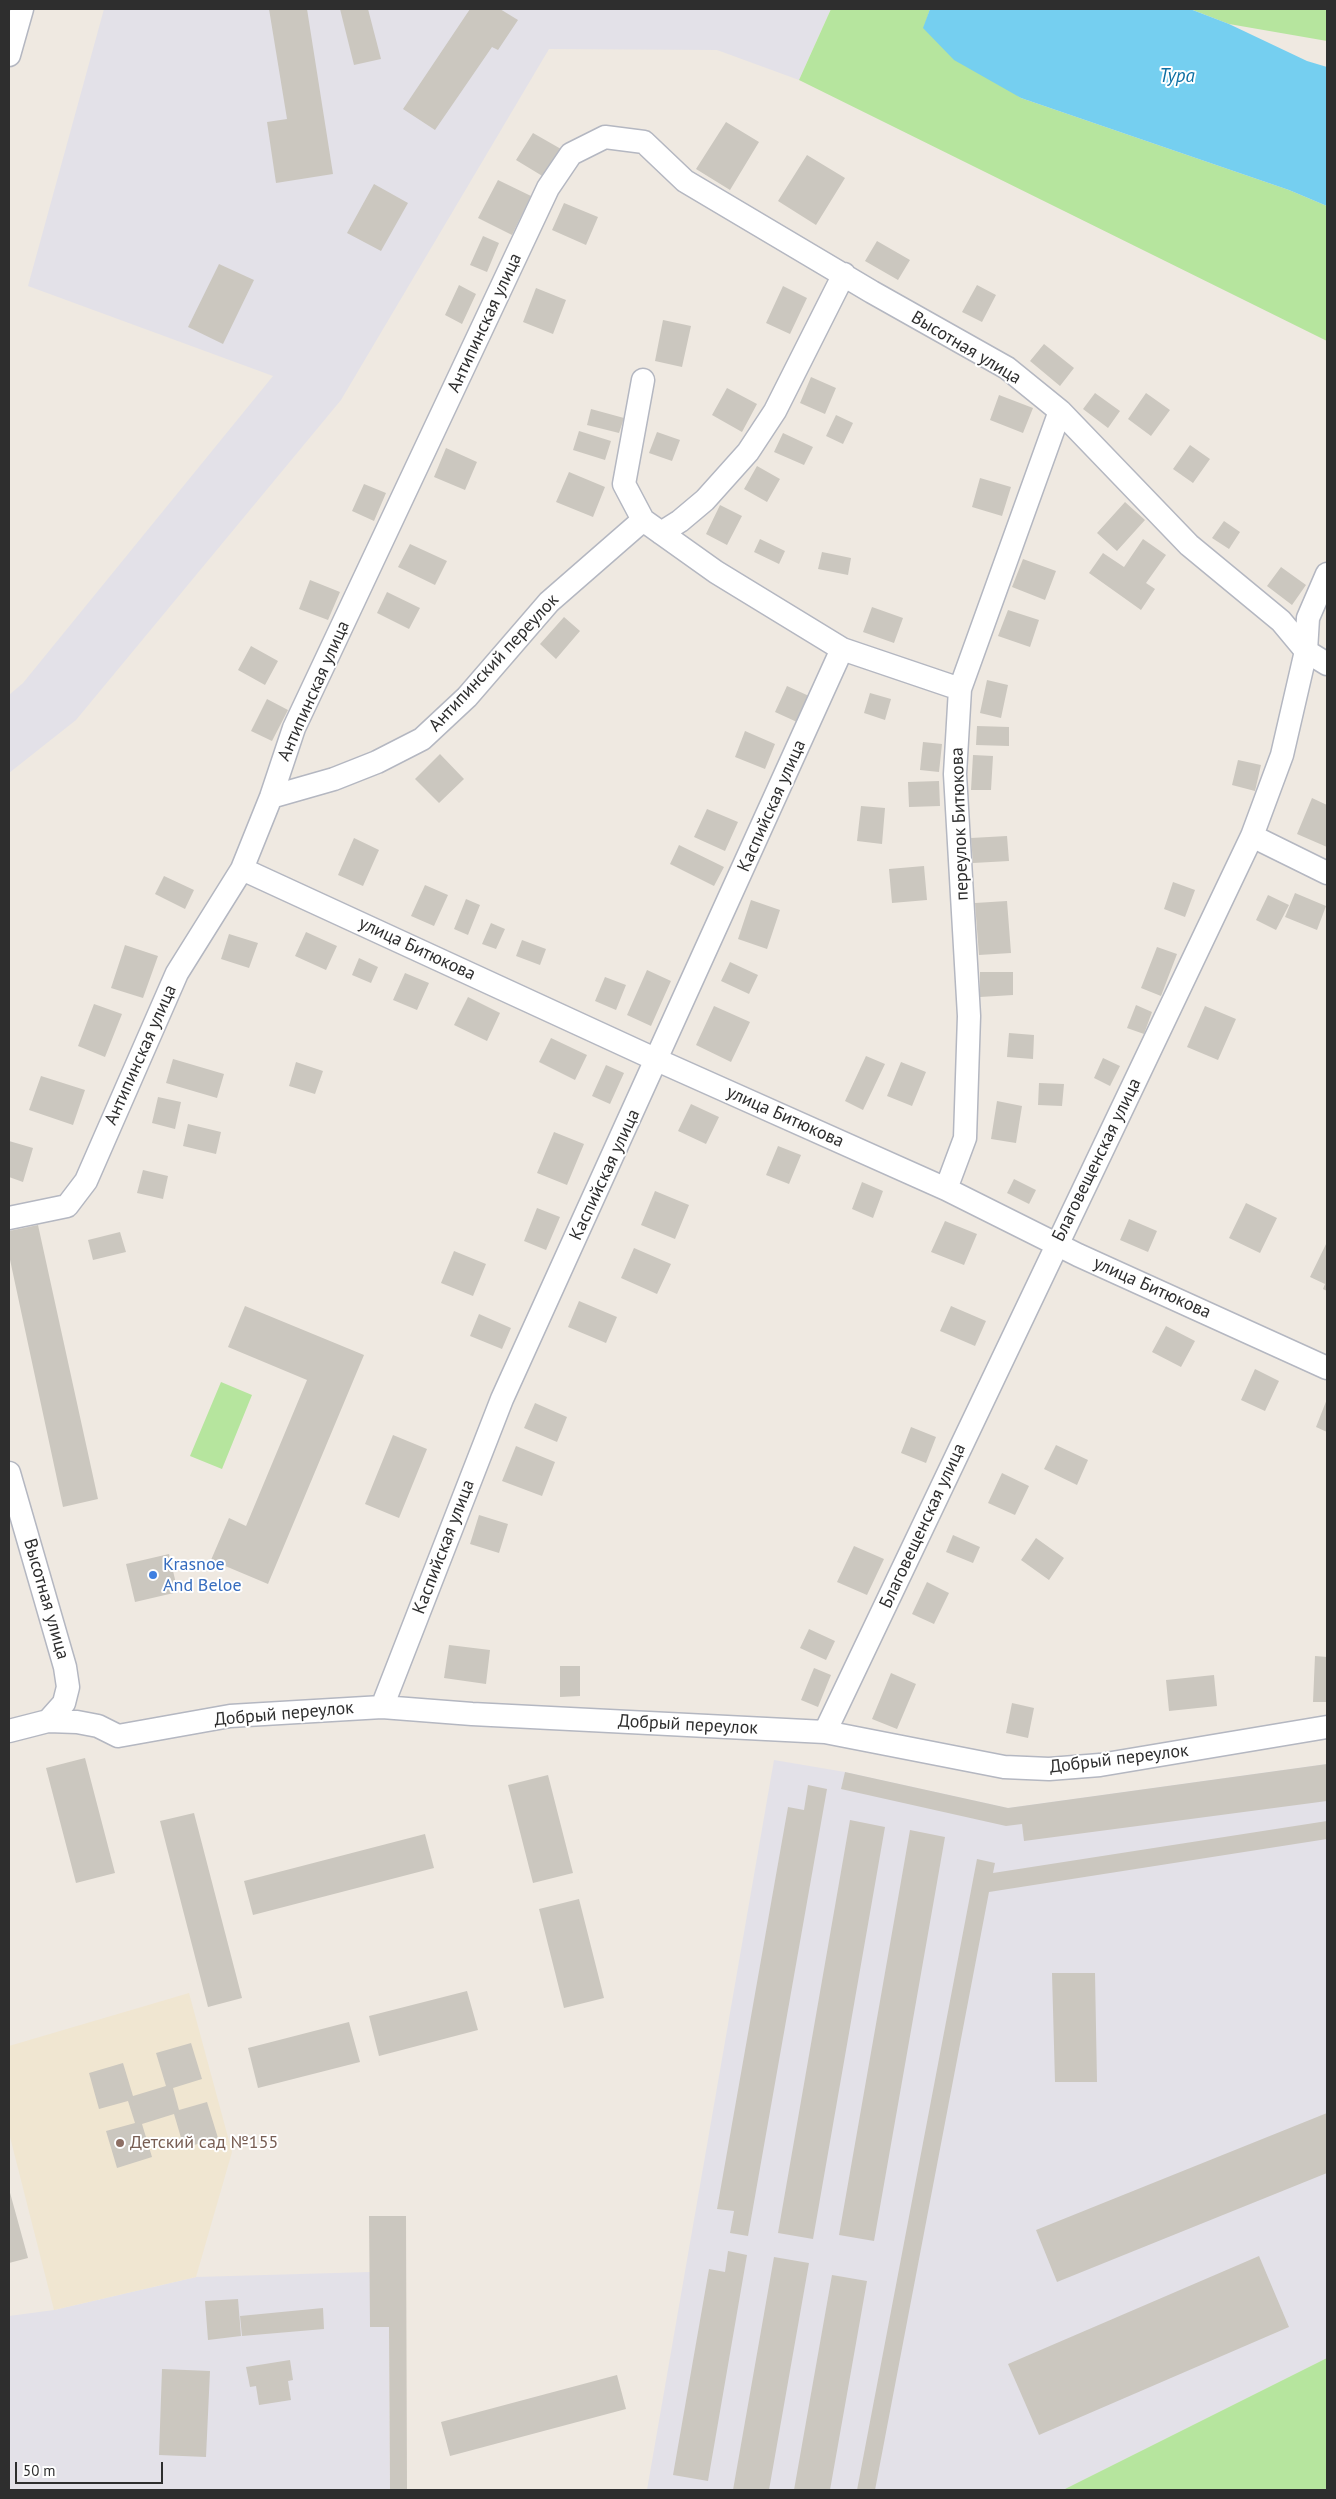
<!DOCTYPE html>
<meta charset="utf-8">
<style>
body{margin:0}
#map{position:relative;width:1336px;height:2499px;overflow:hidden;background:#efe9e1;font-family:"PT Sans",sans-serif}
canvas{display:block}
.frame{position:absolute;inset:0;border:10px solid #2e2e2e;pointer-events:none}
.scale{position:absolute;left:15px;top:2462px;width:148px;height:22px;box-sizing:border-box;border:2px solid #2e2e2e;border-top:0;padding-left:6px;font-size:15px;line-height:18px;white-space:nowrap;color:#2e2e2e;-webkit-text-stroke:4px #fff;paint-order:stroke}
</style>
<div id="map">
<canvas width="1336" height="2499"></canvas>
<div class="frame"></div>
<div class="scale">50 m</div>
</div>
<script>
const ctx = document.querySelector('canvas').getContext('2d');
ctx.lineJoin = 'round';
function fill(path, color) { ctx.fillStyle = color; ctx.fill(path, 'evenodd'); }
const toPath = rows => new Path2D(rows.map(r => 'M' + r).join(''));
function strokePath(path, color, width, dash) { ctx.strokeStyle = color; ctx.lineWidth = width; ctx.lineCap = dash ? 'butt' : 'round'; ctx.setLineDash(dash || []); ctx.stroke(path); }
function drawText(font, color, halo, rows, align = 'center') {
  ctx.font = font + ' "PT Sans",sans-serif'; ctx.lineWidth = 4; ctx.setLineDash([]); ctx.textBaseline = 'middle'; ctx.strokeStyle = halo; ctx.fillStyle = color; for (const [text, x, y, turn = 0] of rows) {
    ctx.save(); ctx.translate(x, y); ctx.rotate((+turn || 0) * Math.PI / 180); ctx.textAlign = isNaN(turn) ? turn : align; if (halo) ctx.strokeText(text, 0, 0); ctx.fillText(text, 0, 0); ctx.restore();
  }
}
const industrial = toPath([
 [104,9,831,9,799,80,717,50,549,49,341,400,76,720,9,773,9,695,23,683,273,376,28,286],
 [774,1760,845,1772,1008,1808,1327,1764,1327,2358,1063,2490,647,2490],
 [370,2272,370,2327,389,2327,390,2490,9,2490,9,2316,54,2310,196,2277]
]);
const education = toPath([
 [189,1993,232,2152,196,2277,54,2310,9,2133,9,2046]
]);
const green = toPath([
 [831,9,930,9,924,28,1021,98,1289,190,1327,206,1327,341,799,80],
 [1190,9,1327,9,1327,41,1229,24],
 [221,1382,252,1395,222,1469,190,1456],
 [1327,2358,1327,2490,1063,2490]
]);
const water = toPath([
 [930,9,1190,9,1229,24,1307,61,1327,67,1327,206,1289,190,1021,98,954,60,923,28]
]);
const building = toPath([
 [269,9,307,9,333,174,276,183,267,122,287,119],
 [340,9,368,9,381,59,354,65],
 [470,9,500,9,518,20,498,50,492,47,435,130,403,109],
 [726,122,759,142,730,190,696,169],
 [533,133,561,149,544,177,516,160],
 [807,155,845,178,816,225,778,201],
 [498,180,531,196,512,235,478,218],
 [374,184,408,203,381,251,347,233],
 [564,203,598,217,586,245,552,230],
 [483,236,499,243,487,272,470,265],
 [877,241,910,260,898,280,865,261],
 [219,264,254,280,223,344,188,327],
 [459,285,476,294,462,324,445,315],
 [977,285,996,295,982,322,962,312],
 [783,286,807,298,790,334,766,323],
 [536,288,566,300,553,334,523,322],
 [663,320,691,326,682,367,655,361],
 [1044,344,1074,368,1060,386,1030,361],
 [811,377,836,388,825,414,800,403],
 [727,388,757,404,742,432,712,415],
 [1095,393,1120,411,1108,428,1083,409],
 [1146,393,1170,410,1151,436,1128,419],
 [999,395,1033,408,1023,433,990,420],
 [591,409,624,418,619,433,587,425],
 [836,415,853,423,843,444,826,436],
 [579,431,611,441,605,460,573,450],
 [657,432,680,440,672,461,649,453],
 [783,433,813,447,804,465,774,452],
 [1190,445,1210,459,1193,483,1173,469],
 [446,448,477,462,465,490,434,477],
 [757,466,780,479,767,502,744,489],
 [569,472,605,487,593,517,556,502],
 [980,478,1011,487,1002,516,972,507],
 [364,484,386,493,374,521,352,511],
 [1125,502,1145,520,1117,551,1097,533],
 [720,505,742,516,727,545,706,534],
 [1224,521,1240,532,1229,549,1212,538],
 [760,539,785,551,779,564,754,552],
 [1143,539,1166,555,1146,583,1155,589,1141,610,1089,573,1103,553,1124,567],
 [410,544,447,561,435,585,398,567],
 [822,552,851,558,848,575,818,569],
 [1023,559,1056,571,1045,600,1012,587],
 [1281,567,1306,585,1292,605,1267,586],
 [310,580,340,592,328,620,299,609],
 [387,592,420,608,409,629,377,613],
 [872,607,903,618,894,643,863,632],
 [1008,610,1039,620,1030,647,998,636],
 [564,617,580,631,556,659,540,644],
 [251,646,278,661,265,685,238,670],
 [987,680,1008,685,1001,718,980,713],
 [787,686,809,696,797,722,775,712],
 [870,693,891,699,885,720,864,713],
 [267,699,288,710,272,741,251,731],
 [977,726,1009,727,1009,746,976,745],
 [745,731,775,744,765,769,735,757],
 [923,742,942,744,939,772,920,770],
 [440,754,464,779,439,803,415,779],
 [973,755,993,756,991,790,971,790],
 [1238,760,1261,765,1255,791,1232,785],
 [939,781,940,806,909,807,908,782],
 [1312,798,1327,805,1327,847,1297,834],
 [861,806,885,808,882,844,857,841],
 [707,809,738,822,725,851,694,837],
 [1007,836,1009,861,973,863,971,838],
 [354,838,379,850,363,886,338,875],
 [679,845,724,867,714,886,670,864],
 [924,866,927,900,892,903,889,869],
 [164,876,194,890,185,909,155,894],
 [1173,882,1195,890,1185,917,1164,909],
 [425,885,448,895,434,926,411,916],
 [1295,893,1326,906,1317,930,1285,917],
 [1268,895,1289,905,1276,930,1256,920],
 [466,899,480,905,468,935,454,929],
 [751,900,780,910,767,949,738,939],
 [1007,901,1011,953,979,955,975,903],
 [491,923,505,929,496,949,482,944],
 [306,932,337,946,326,970,295,956],
 [229,934,258,943,249,968,221,959],
 [522,940,546,949,540,965,516,956],
 [125,945,158,956,143,998,111,988],
 [1157,947,1177,954,1161,996,1141,988],
 [359,958,378,967,371,983,352,975],
 [730,962,758,975,749,994,721,981],
 [647,970,671,981,651,1026,627,1015],
 [980,972,1013,972,1013,995,980,997],
 [405,973,429,983,417,1010,393,1000],
 [605,977,626,985,616,1010,595,1001],
 [468,997,500,1013,487,1041,454,1025],
 [94,1004,122,1014,105,1057,78,1046],
 [1136,1005,1152,1012,1144,1034,1127,1028],
 [714,1006,750,1022,731,1062,696,1045],
 [1205,1006,1236,1019,1218,1060,1187,1047],
 [1009,1033,1034,1035,1033,1059,1007,1057],
 [551,1038,587,1055,575,1080,539,1062],
 [866,1056,885,1064,863,1110,845,1101],
 [1103,1058,1120,1066,1110,1086,1094,1078],
 [173,1059,224,1074,217,1098,166,1083],
 [296,1062,323,1071,315,1094,289,1086],
 [901,1062,926,1072,912,1106,887,1096],
 [606,1065,624,1073,610,1104,592,1096],
 [41,1076,85,1090,73,1125,29,1110],
 [1039,1083,1064,1084,1062,1106,1038,1105],
 [158,1097,181,1102,175,1129,152,1123],
 [997,1101,1022,1106,1016,1143,991,1139],
 [691,1104,719,1117,706,1144,678,1131],
 [188,1124,221,1132,216,1154,183,1146],
 [554,1132,584,1144,567,1185,537,1173],
 [9,1141,33,1148,23,1182,9,1177],
 [778,1146,801,1155,789,1184,766,1175],
 [143,1170,168,1176,163,1199,137,1193],
 [1014,1179,1036,1190,1029,1204,1007,1193],
 [862,1182,883,1191,873,1218,852,1209],
 [655,1191,689,1205,675,1239,641,1225],
 [1246,1203,1277,1218,1260,1253,1229,1238],
 [537,1208,560,1217,546,1250,524,1241],
 [1129,1219,1157,1231,1148,1252,1120,1240],
 [945,1221,977,1234,964,1265,931,1252],
 [38,1225,98,1499,63,1507,9,1255,9,1231],
 [120,1232,126,1252,93,1260,88,1240],
 [1327,1242,1327,1291,1323,1289,1325,1284,1310,1277],
 [634,1248,671,1264,657,1294,621,1278],
 [454,1251,486,1264,473,1296,441,1283],
 [579,1301,617,1317,606,1343,568,1327],
 [245,1306,364,1355,268,1584,211,1560,229,1518,246,1526,307,1380,228,1347],
 [951,1306,986,1321,975,1346,940,1331],
 [479,1314,511,1328,502,1349,470,1336],
 [1166,1326,1195,1341,1181,1367,1152,1352],
 [1255,1369,1279,1381,1265,1411,1241,1400],
 [1327,1399,1327,1432,1316,1427],
 [535,1403,567,1417,557,1442,524,1428],
 [911,1427,936,1437,926,1463,901,1453],
 [393,1435,427,1449,399,1518,365,1504],
 [1056,1445,1088,1460,1077,1485,1044,1469],
 [516,1446,555,1462,542,1496,502,1481],
 [1002,1473,1029,1486,1015,1515,988,1503],
 [479,1515,508,1524,499,1553,470,1544],
 [953,1535,980,1547,973,1563,946,1552],
 [1036,1538,1064,1558,1049,1580,1021,1560],
 [854,1546,884,1559,867,1595,837,1582],
 [169,1554,178,1592,135,1602,126,1564],
 [927,1582,949,1593,934,1624,912,1614],
 [809,1629,835,1641,826,1660,800,1648],
 [449,1645,490,1650,486,1684,444,1678],
 [1315,1656,1327,1657,1327,1702,1313,1702],
 [560,1666,580,1666,580,1696,560,1697],
 [814,1668,831,1675,818,1707,801,1700],
 [891,1673,916,1684,897,1729,872,1719],
 [1214,1675,1217,1706,1169,1711,1166,1680],
 [1012,1703,1034,1708,1028,1738,1006,1733],
 [85,1758,115,1873,76,1883,46,1768],
 [1327,1764,1327,1801,1024,1841,1022,1824,1006,1826,841,1789,845,1772,1008,1808],
 [548,1775,573,1873,533,1883,508,1785],
 [808,1785,827,1789,748,2236,730,2233,734,2211,717,2209,788,1807,804,1810],
 [194,1813,242,1998,208,2007,160,1821],
 [850,1820,885,1827,813,2239,778,2233],
 [1327,1821,1327,1839,989,1892,875,2490,857,2490,977,1859,995,1863,993,1873],
 [910,1830,945,1837,874,2241,839,2235],
 [425,1834,434,1868,253,1915,244,1881],
 [579,1899,604,1998,564,2008,539,1909],
 [1052,1973,1095,1973,1097,2082,1055,2082],
 [467,1991,478,2030,379,2056,369,2016],
 [349,2022,360,2062,258,2088,248,2048],
 [191,2043,202,2079,173,2088,179,2110,207,2102,218,2138,184,2148,174,2114,142,2124,152,2157,117,2168,106,2131,135,2123,128,2101,99,2109,89,2073,123,2063,133,2096,166,2086,156,2053],
 [1327,2113,1327,2173,1057,2282,1036,2230],
 [9,2189,28,2258,9,2263],
 [369,2216,406,2216,407,2490,390,2490,389,2327,370,2327],
 [728,2251,747,2255,708,2481,673,2475,709,2269,725,2272],
 [1259,2256,1289,2327,1039,2435,1008,2364],
 [774,2257,809,2263,769,2490,733,2490],
 [832,2275,867,2281,830,2490,794,2490],
 [238,2299,241,2336,208,2340,205,2301],
 [323,2308,324,2329,242,2336,240,2316],
 [290,2360,293,2380,288,2381,291,2400,259,2405,256,2386,250,2387,246,2367],
 [162,2369,210,2371,206,2457,159,2455],
 [617,2375,626,2409,450,2456,441,2422]
]);
const street = toPath([
 [9,55,22,9],
 [643,520,624,484,643,380],
 [661,533,680,521,705,500,748,452,775,411,844,274],
 [271,797,334,779,377,762,422,739,467,697,549,602,643,520,716,572,842,649,960,689],
 [1252,836,1327,873],
 [242,869,657,1060,946,1189,1078,1255,1327,1368],
 [946,1189,965,1138,969,1016,955,774,960,689,1060,411],
 [9,1218,67,1206,86,1181,177,973,242,869,271,797,294,728,548,188,571,154,605,137,644,142,685,181,872,292,1007,368,1060,411,1189,545,1281,621,1306,651,1327,664],
 [9,1473,65,1667,68,1687,64,1703,48,1721],
 [382,1707,502,1399,842,649],
 [9,1731,48,1721,77,1722,98,1726,118,1736,230,1716,382,1707,472,1714,825,1732,1004,1767,1049,1769,1100,1765,1327,1727],
 [825,1732,1252,836,1282,755,1306,651,1308,618,1327,574]
]);
const markers = [
 [153,1575,5,"#3f7fe0"],
 [120,2143,5,"#8d6e63"]
];
const streetNames = [
 ["Антипинская улица",485,323,-65],
 ["Высотная улица",966,348,31],
 ["Антипинский переулок",494,663,-47],
 ["Антипинская улица",314,691,-66],
 ["Каспийская улица",772,806,-66],
 ["переулок Битюкова",960,824,-92],
 ["улица Битюкова",417,949,25],
 ["Антипинская улица",141,1055,-66],
 ["улица Битюкова",785,1117,24],
 ["Благовещенская улица",1097,1160,-64],
 ["Каспийская улица",605,1175,-65],
 ["улица Битюкова",1152,1288,24],
 ["Благовещенская улица",923,1526,-65],
 ["Каспийская улица",444,1547,-69],
 ["Высотная улица",46,1599,74],
 ["Добрый переулок",284,1714,-5],
 ["Добрый переулок",688,1725,3],
 ["Добрый переулок",1119,1759,-7]
];
const shopNames = [
 ["Krasnoe",163,1565],
 ["And Beloe",163,1586]
];
const educationNames = [
 ["Детский сад №155",130,2143]
];
const waterNames = [
 ["Тура",1177,77]
];
fill(industrial, '#e3e1e8');
fill(education, '#f0e6d1');
fill(green, '#b6e59e');
fill(water, '#75cff0');
fill(building, '#cbc7bf');
strokePath(street, '#b4b7c1', 25);
strokePath(street, '#fff', 22);
for (const [x, y, r, color] of markers) { const dot = new Path2D(); dot.arc(x, y, r, 0, 2 * Math.PI); ctx.fillStyle = color; ctx.fill(dot); strokePath(dot, '#fff', 2); }
drawText('18px', '#2e2e2e', '#fff', streetNames);
drawText('18px', '#366cbe', '#fff', shopNames, 'left');
drawText('18px', '#785e54', '#fff', educationNames, 'left');
drawText('italic 19px', '#0d6fa3', '#fff', waterNames);
</script>
